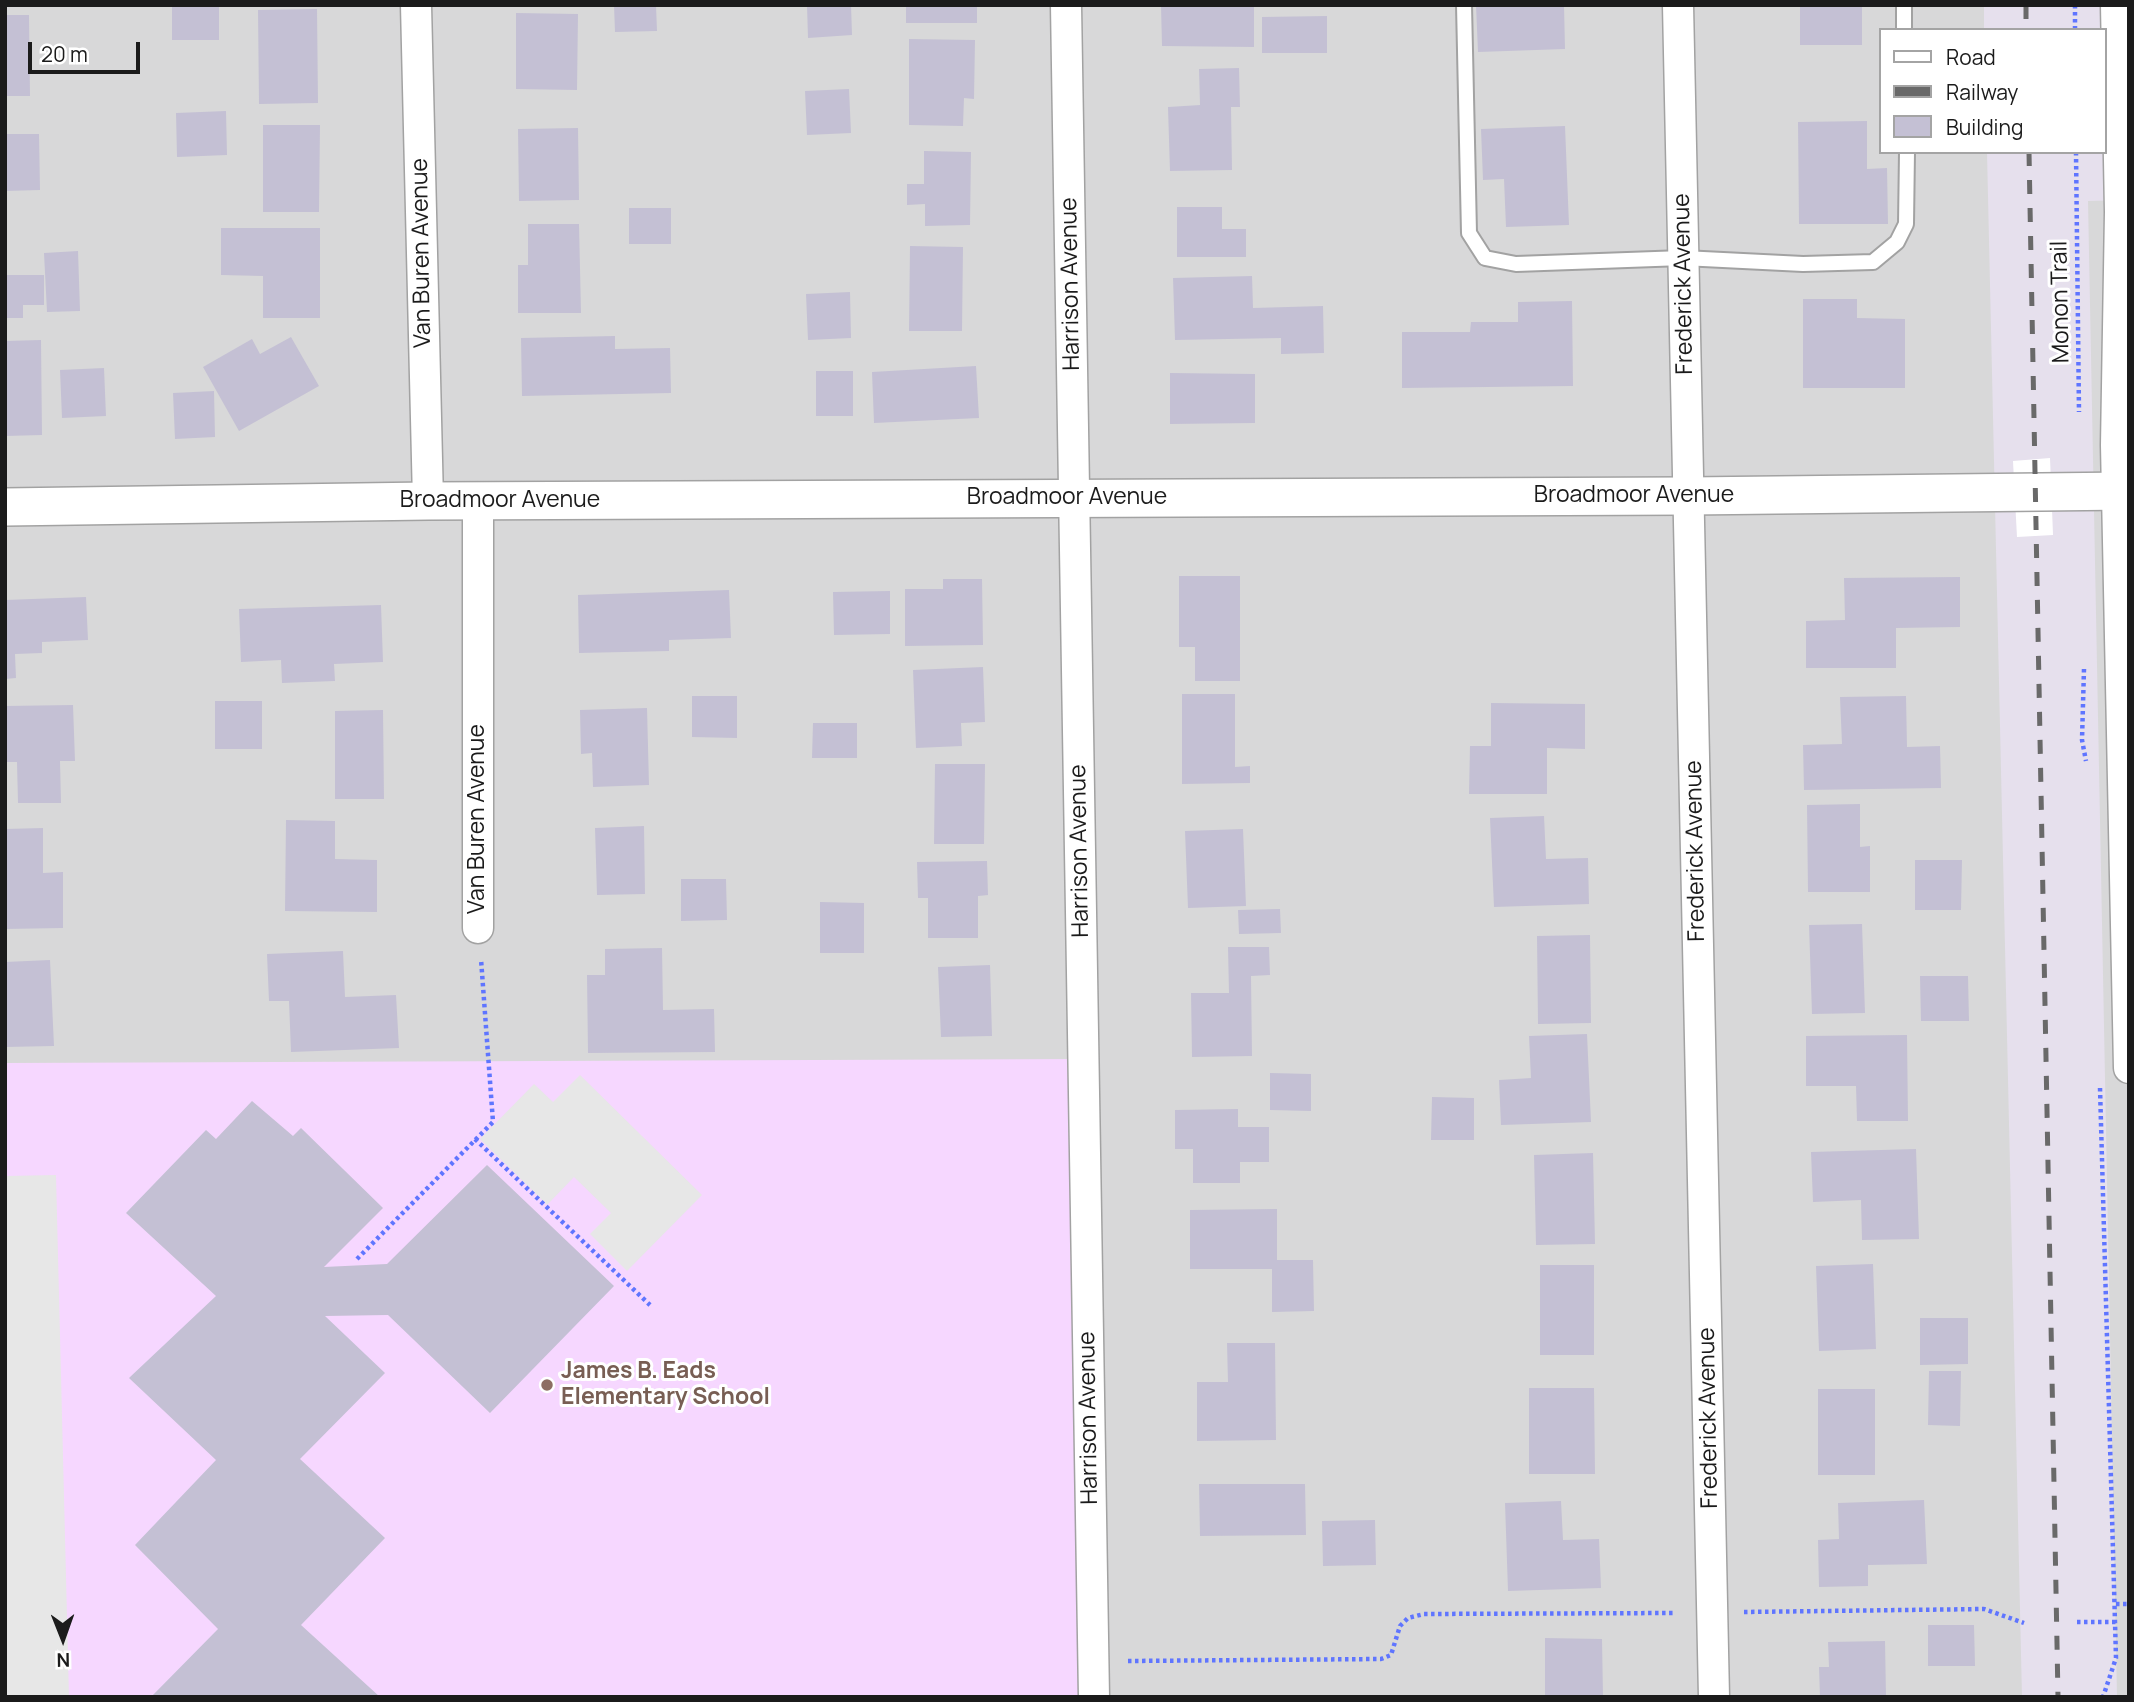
<!DOCTYPE html>
<style>
body{margin:0}
#map{position:relative;width:2134px;height:1702px;overflow:hidden;background:#e6e0ed;font-family:Manrope,sans-serif}
canvas{display:block}
.frame{position:absolute;inset:0;border:7px solid #1b1b1b;pointer-events:none}
.legend{position:absolute;left:1879px;top:28px;width:228px;height:126px;box-sizing:border-box;background:#fff;border:2px solid #a4a4a4;margin:0;padding:9px 12px;list-style:none;font-size:21px;color:#1b1b1b}
.legend li{display:flex;align-items:center;gap:14px;height:35px}
.legend b{width:35px;border:2px solid #a4a4a4}
.north{position:absolute;left:28px;top:1604px;width:70px;height:70px;-webkit-text-stroke:5px #fff;paint-order:stroke;rotate:179deg;font-size:19px;font-weight:700;line-height:28px;text-align:center;color:#1b1b1b}
.north::after{content:'';display:block;margin:auto;width:24px;height:32px;background:#1b1b1b;clip-path:polygon(50% 0,100% 100%,50% 72%,0 100%)}
.scale{position:absolute;left:28px;top:42px;width:112px;height:32px;box-sizing:border-box;border:4px solid #1b1b1b;border-top:0;padding-left:9px;font-size:21px;line-height:24px;white-space:nowrap;color:#1b1b1b;-webkit-text-stroke:5px #fff;paint-order:stroke}
</style>
<div id="map">
<canvas width="2134" height="1702"></canvas>
<div class="frame"></div>
<ul class="legend">
<li><b style="height:9px;background:#fff"></b>Road</li>
<li><b style="height:9px;background:#696969"></b>Railway</li>
<li><b style="height:19px;background:#c4c0d4"></b>Building</li>
</ul>
<div class="north">N</div>
<div class="scale">20 m</div>
</div>
<script>
const ctx = document.querySelector('canvas').getContext('2d');
ctx.lineJoin = 'round';
function fill(path, color) { ctx.fillStyle = color; ctx.fill(path, 'evenodd'); }
const toPath = rows => new Path2D(rows.map(r => 'M' + r).join(''));
function strokePath(path, color, width, dash) { ctx.strokeStyle = color; ctx.lineWidth = width; ctx.lineCap = dash ? 'butt' : 'round'; ctx.setLineDash(dash || []); ctx.stroke(path); }
function drawText(font, color, halo, rows, align = 'center') {
  ctx.font = font + ' Manrope,sans-serif'; ctx.lineWidth = 6; ctx.setLineDash([]); ctx.textBaseline = 'middle'; ctx.strokeStyle = halo; ctx.fillStyle = color; for (const [text, x, y, turn = 0] of rows) {
    ctx.save(); ctx.translate(x, y); ctx.rotate((+turn || 0) * Math.PI / 180); ctx.textAlign = isNaN(turn) ? turn : align; if (halo) ctx.strokeText(text, 0, 0); ctx.fillText(text, 0, 0); ctx.restore();
  }
}
const residential = toPath([
 [5,5,1984,5,1984,30,1880,30,1880,152,1987,152,2022,1697,5,1697],
 [2129,200,2129,1697,2117,1697,2088,201]
]);
const education = toPath([
 [1083,1059,1094,1697,5,1697,5,1063]
]);
const parking = toPath([
 [580,1075,702,1195,627,1271,590,1234,611,1213,574,1177,547,1205,480,1139,534,1084,553,1102],
 [56,1175,69,1697,5,1697,5,1176]
]);
const pier = toPath([
 [2050,458,2053,535,2017,537,2013,461]
]);
const building = toPath([
 [172,5,219,5,219,40,172,40],
 [614,5,656,5,657,31,615,32],
 [807,5,851,5,852,35,808,38],
 [906,5,977,5,977,23,906,23],
 [1161,5,1254,5,1254,47,1162,46],
 [1476,5,1564,5,1565,49,1478,52],
 [1800,5,1862,5,1862,45,1800,45],
 [317,9,318,103,259,104,258,10],
 [516,13,578,14,577,90,516,89],
 [5,15,29,15,30,96,5,96],
 [1327,16,1327,53,1262,53,1262,17],
 [909,39,975,40,974,99,964,98,963,126,909,125],
 [1239,68,1240,107,1231,107,1232,170,1170,171,1168,107,1200,105,1199,69],
 [849,89,851,133,807,135,805,91],
 [226,111,227,155,177,157,176,113],
 [1867,121,1867,169,1887,168,1888,224,1799,224,1798,122],
 [263,125,320,125,319,212,263,212],
 [1565,126,1569,225,1506,227,1504,179,1483,180,1481,129],
 [578,128,579,200,519,201,518,129],
 [5,134,39,134,40,190,5,191],
 [924,151,971,152,970,225,925,226,925,204,907,205,907,184,924,184],
 [1177,207,1222,207,1222,229,1246,229,1246,257,1177,257],
 [629,208,671,208,671,244,629,244],
 [528,224,579,224,581,313,518,313,518,265,528,265],
 [221,228,320,228,320,318,263,318,263,276,221,275],
 [910,246,963,247,962,331,909,331],
 [78,251,80,311,47,312,44,253],
 [5,275,44,275,44,305,23,305,23,318,5,318],
 [1252,276,1253,308,1323,306,1324,353,1281,354,1281,338,1175,340,1173,278],
 [850,292,851,338,808,340,806,294],
 [1803,299,1857,299,1857,318,1905,319,1905,388,1803,388],
 [1572,301,1573,386,1402,388,1402,332,1470,332,1471,322,1518,322,1518,302],
 [615,336,615,349,670,348,671,393,522,396,521,338],
 [291,337,319,386,239,431,203,367,252,339,260,354],
 [41,340,42,435,5,436,5,341],
 [976,366,979,418,874,423,872,372],
 [104,368,106,416,62,418,60,370],
 [816,371,853,371,853,416,816,416],
 [1170,373,1255,374,1255,423,1170,424],
 [214,391,215,437,175,439,173,393],
 [1179,576,1240,576,1240,681,1195,681,1195,647,1179,647],
 [1960,577,1960,627,1896,628,1896,668,1806,668,1806,621,1845,620,1844,578],
 [943,579,982,579,983,645,905,646,905,589,943,589],
 [729,590,731,638,669,640,669,651,579,653,578,595],
 [890,591,890,634,834,635,833,592],
 [86,597,88,640,42,642,42,653,15,654,16,678,5,679,5,600],
 [381,605,383,662,334,664,335,681,282,683,281,660,241,662,239,609],
 [983,667,985,722,961,723,962,746,916,748,913,670],
 [1182,694,1235,694,1235,767,1250,766,1250,783,1182,784],
 [692,696,737,696,737,738,692,737],
 [1906,696,1907,747,1940,746,1941,788,1804,790,1803,745,1842,744,1840,697],
 [215,701,262,701,262,749,215,749],
 [1491,703,1585,704,1585,749,1547,748,1547,794,1469,794,1470,746,1491,746],
 [73,705,75,761,60,761,61,803,18,803,17,762,5,762,5,706],
 [647,708,649,785,593,787,592,753,581,754,580,710],
 [383,710,384,799,335,799,335,711],
 [813,723,857,723,857,758,812,758],
 [935,764,985,764,984,844,934,844],
 [1860,804,1860,847,1870,846,1870,892,1808,892,1807,805],
 [1544,816,1546,859,1588,858,1589,904,1494,907,1490,818],
 [286,820,335,821,335,859,377,860,377,912,285,911],
 [644,826,645,894,597,895,595,828],
 [43,828,43,873,63,872,63,928,5,929,5,829],
 [1243,829,1246,906,1188,908,1185,831],
 [1915,860,1962,860,1961,910,1915,910],
 [987,861,988,895,978,896,978,938,928,938,928,898,918,898,917,862],
 [681,879,726,879,727,920,681,921],
 [820,902,864,903,864,953,820,953],
 [1280,909,1281,933,1239,934,1238,910],
 [1862,924,1865,1013,1812,1014,1809,925],
 [1590,935,1591,1023,1538,1024,1537,936],
 [1228,947,1269,947,1270,975,1251,976,1252,1056,1192,1057,1191,993,1229,993],
 [662,948,663,1010,714,1009,715,1052,588,1053,587,975,605,975,605,949],
 [343,951,345,997,396,995,399,1048,291,1052,289,1001,269,1001,267,954],
 [50,960,54,1046,5,1047,5,962],
 [990,965,992,1036,941,1037,938,967],
 [1920,976,1968,976,1969,1021,1921,1021],
 [1587,1034,1591,1122,1501,1125,1499,1080,1531,1078,1529,1036],
 [1907,1035,1908,1121,1857,1121,1856,1086,1806,1086,1806,1036],
 [1270,1073,1311,1074,1311,1111,1270,1110],
 [1432,1097,1474,1098,1474,1140,1431,1140],
 [252,1101,293,1136,301,1128,383,1208,324,1267,387,1264,487,1165,614,1286,490,1413,388,1315,325,1316,385,1373,300,1459,385,1538,301,1625,380,1697,151,1697,218,1629,135,1545,216,1460,129,1378,216,1296,126,1213,206,1130,216,1139],
 [1238,1109,1238,1127,1269,1127,1269,1162,1240,1162,1240,1183,1193,1183,1193,1149,1175,1149,1175,1110],
 [1916,1149,1919,1239,1862,1240,1861,1200,1813,1202,1811,1152],
 [1593,1153,1595,1244,1536,1245,1534,1155],
 [1277,1209,1277,1260,1313,1260,1314,1311,1272,1312,1272,1269,1190,1269,1190,1210],
 [1873,1264,1876,1349,1819,1351,1816,1266],
 [1540,1265,1594,1265,1594,1355,1540,1355],
 [1920,1318,1968,1318,1968,1364,1920,1365],
 [1227,1343,1275,1343,1276,1440,1197,1441,1197,1382,1228,1382],
 [1929,1371,1961,1371,1960,1426,1928,1425],
 [1529,1388,1594,1388,1595,1474,1529,1474],
 [1818,1389,1875,1389,1875,1475,1818,1475],
 [1199,1484,1305,1484,1306,1535,1200,1536],
 [1924,1500,1927,1564,1868,1565,1868,1586,1819,1587,1818,1540,1839,1539,1838,1503],
 [1561,1501,1563,1540,1599,1539,1601,1588,1508,1591,1505,1503],
 [1375,1520,1376,1565,1323,1566,1322,1521],
 [1928,1625,1974,1625,1975,1666,1928,1666],
 [1545,1638,1602,1639,1603,1697,1545,1697],
 [1885,1641,1886,1697,1820,1697,1819,1667,1829,1667,1828,1642]
]);
const path = toPath([
 [2075,5,2075,30],
 [2076,152,2079,412],
 [2084,669,2082,740,2086,761],
 [2100,1088,2116,1658,2103,1697],
 [475,1139,650,1305],
 [357,1259,493,1122,481,959],
 [2116,1604,2129,1604],
 [1744,1612,1984,1609,2024,1623],
 [2077,1622,2116,1622],
 [1128,1661,1381,1659,1391,1655,1400,1626,1408,1618,1424,1614,1674,1613]
]);
const service = toPath([
 [1464,5,1469,233,1485,258,1516,264,1683,258,1803,264,1873,262,1897,242,1906,224,1907,152],
 [1904,5,1904,30]
]);
const minor = toPath([
 [416,5,428,501],
 [1066,5,1094,1697],
 [1678,5,1714,1697],
 [2116,5,2120,212,2116,445,2129,1068],
 [478,501,478,928]
]);
const tertiary = toPath([
 [5,507,428,501,1689,496,2129,491]
]);
const rail = toPath([
 [2026,5,2026,30],
 [2029,152,2058,1697]
]);
const markers = [
 [547,1385,7,"#8d6e63"]
];
const streetNames = [
 ["Van Buren Avenue",422,253,-91],
 ["Harrison Avenue",1071,284,-91],
 ["Frederick Avenue",1684,284,-91],
 ["Monon Trail",2061,302,-91],
 ["Broadmoor Avenue",1634,496],
 ["Broadmoor Avenue",1067,498],
 ["Broadmoor Avenue",500,501],
 ["Van Buren Avenue",478,819,-90],
 ["Harrison Avenue",1080,851,-91],
 ["Frederick Avenue",1696,851,-91],
 ["Harrison Avenue",1089,1418,-91],
 ["Frederick Avenue",1709,1418,-91]
];
const educationNames = [
 ["James B. Eads",561,1372],
 ["Elementary School",561,1398]
];
fill(residential, '#d8d8d9');
fill(education, '#f6d7ff');
fill(parking, '#e7e7e7');
fill(pier, '#fff');
fill(building, '#c4c0d4');
strokePath(service, '#a2a2a2', 18);
strokePath(minor, '#a2a2a2', 33);
strokePath(tertiary, '#a2a2a2', 40);
strokePath(path, '#5f75ff', 4.5, [3.5, 3.5]);
strokePath(service, '#fff', 14);
strokePath(minor, '#fff', 30);
strokePath(tertiary, '#fff', 37);
strokePath(rail, '#696969', 5, [14, 14]);
for (const [x, y, r, color] of markers) { const dot = new Path2D(); dot.arc(x, y, r, 0, 2 * Math.PI); ctx.fillStyle = color; ctx.fill(dot); strokePath(dot, '#fff', 2.5); }
drawText('23px', '#1b1b1b', '#fff', streetNames);
drawText('bold 23px', '#785e54', '#fff', educationNames, 'left');
</script>
